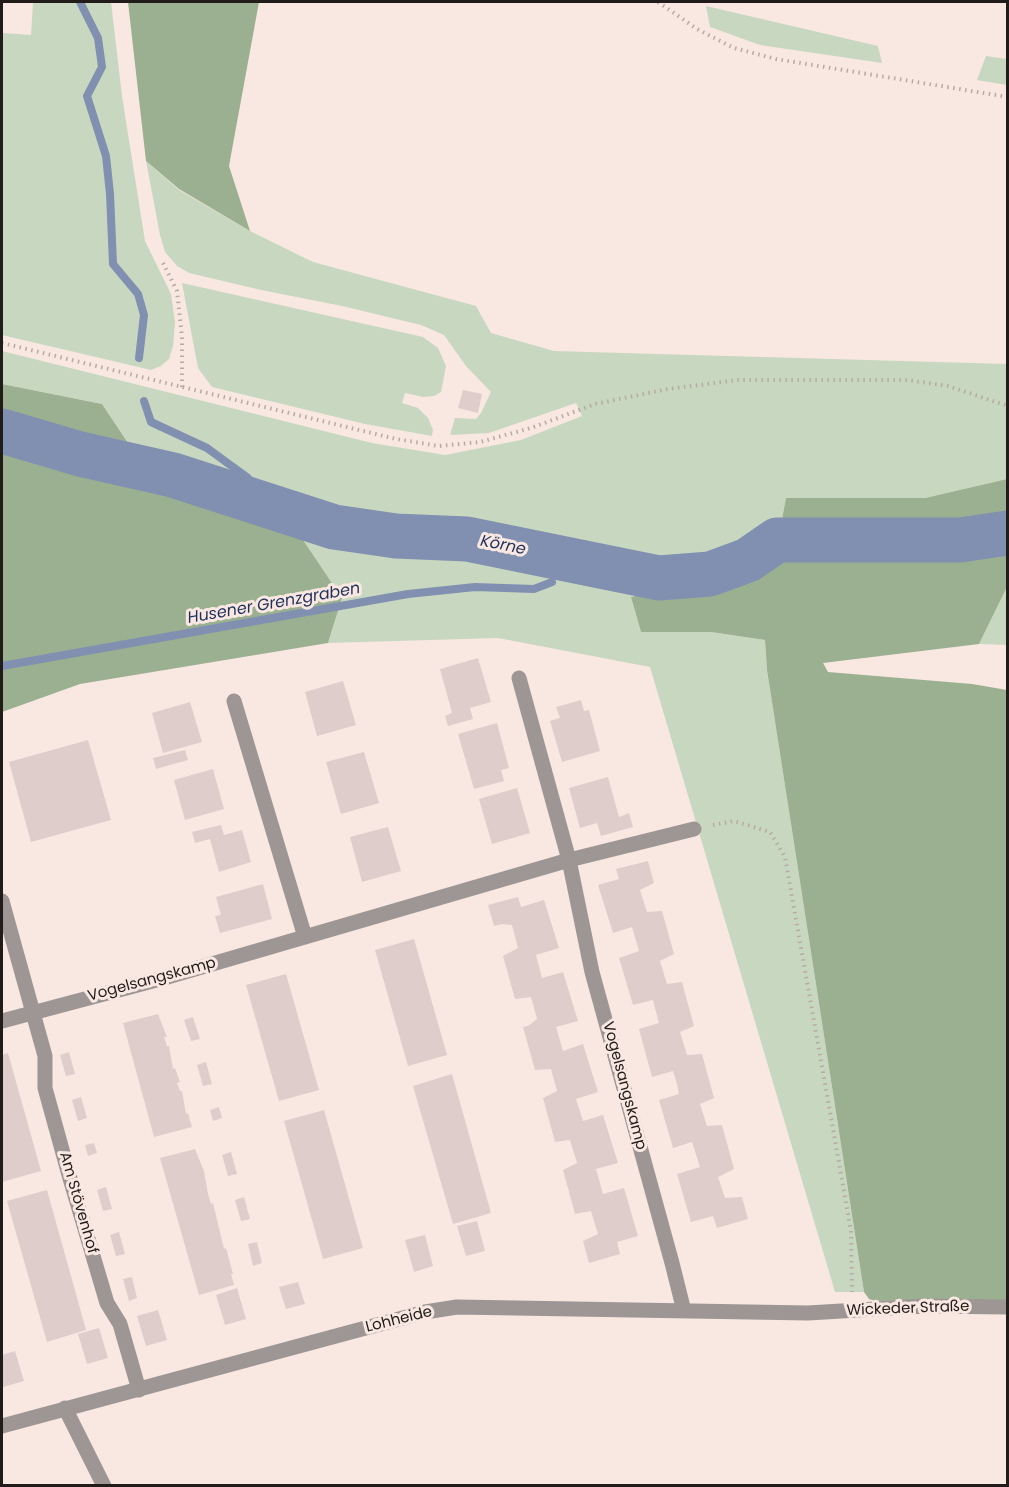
<!DOCTYPE html>
<meta charset="utf-8">
<style>
body{margin:0}
#map{position:relative;width:1009px;height:1487px;overflow:hidden;background:#f8e8e1;font-family:Poppins,sans-serif}
canvas{display:block}
.frame{position:absolute;inset:0;border:3px solid #211c19;pointer-events:none}
</style>
<div id="map">
<canvas width="1009" height="1487"></canvas>
<div class="frame"></div>
</div>
<script>
const ctx = document.querySelector('canvas').getContext('2d');
ctx.lineJoin = 'round';
function fill(path, color) { ctx.fillStyle = color; ctx.fill(path, 'evenodd'); }
const toPath = rows => new Path2D(rows.map(r => 'M' + r).join(''));
function strokePath(path, color, width, dash) { ctx.strokeStyle = color; ctx.lineWidth = width; ctx.lineCap = dash ? 'butt' : 'round'; ctx.setLineDash(dash || []); ctx.stroke(path); }
function drawText(font, color, halo, rows, align = 'center') {
  ctx.font = font + ' Poppins,sans-serif'; ctx.lineWidth = 6; ctx.setLineDash([]); ctx.textBaseline = 'middle'; ctx.strokeStyle = halo; ctx.fillStyle = color; for (const [text, x, y, turn = 0] of rows) {
    ctx.save(); ctx.translate(x, y); ctx.rotate((+turn || 0) * Math.PI / 180); ctx.textAlign = isNaN(turn) ? turn : align; if (halo) ctx.strokeText(text, 0, 0); ctx.fillText(text, 0, 0); ctx.restore();
  }
}
const green = toPath([
 [33,2,111,2,122,96,145,241,171,294,175,322,173,346,169,359,161,366,151,370,2,335,2,33,31,35],
 [706,6,878,46,882,63,760,45,710,27],
 [986,56,1007,59,1007,85,977,80],
 [146,161,179,190,250,231,313,262,476,306,491,333,554,351,1007,364,1007,479,925,498,786,498,773,567,631,597,641,632,711,632,765,640,767,670,864,1292,835,1292,650,667,498,638,328,643,342,598,293,525,163,494,102,404,2,384,2,351,372,443,445,455,521,440,582,416,576,403,489,433,450,435,455,418,476,419,481,413,491,392,466,366,444,335,421,325,342,306,261,290,189,273,177,266,165,252,160,235],
 [182,283,423,337,438,348,446,366,441,392,434,396,423,397,405,393,402,403,418,408,428,418,433,430,432,436,365,424,212,387,198,368],
 [1007,587,1007,645,979,644]
]);
const forest = toPath([
 [128,2,259,2,229,166,250,231,179,189,146,161],
 [2,384,102,404,163,495,293,525,342,598,328,643,80,684,2,712],
 [1007,479,1007,587,979,644,823,663,828,672,972,684,1007,690,1007,1300,875,1301,869,1299,864,1292,767,670,765,640,711,632,641,632,631,597,773,567,786,498,925,498]
]);
const stream = toPath([
 [80,2,98,38,102,67,87,96,106,156,110,194,113,264,138,294,144,315,139,358],
 [144,401,151,422,207,448,248,478,260,502],
 [2,666,408,594,475,587,534,589,552,582]
]);
const river = toPath([
 [2,431,80,454,173,475,334,527,396,536,467,539,659,578,710,574,748,560,777,540,960,540,1008,533]
]);
const building = toPath([
 [463,390,482,394,478,413,458,408],
 [478,658,491,702,470,708,473,719,448,726,445,716,452,713,440,669],
 [343,681,356,725,317,736,305,692],
 [581,700,584,711,589,710,600,751,562,762,550,721,560,718,556,707],
 [190,702,202,742,163,753,152,713],
 [497,723,509,768,501,770,504,781,474,789,458,734],
 [88,740,111,820,31,842,9,762],
 [185,750,188,760,156,769,153,758],
 [364,752,379,803,341,814,326,762],
 [213,769,224,809,185,820,174,780],
 [608,777,619,817,629,813,633,827,601,836,597,823,580,828,569,788],
 [517,788,530,833,492,844,479,799],
 [221,825,224,835,242,830,251,862,219,872,210,839,195,843,192,832],
 [388,827,401,871,362,882,350,837],
 [648,861,654,883,640,890,647,912,662,911,674,954,660,961,667,984,682,982,694,1026,680,1032,687,1055,702,1054,714,1098,700,1104,707,1126,722,1125,734,1169,718,1177,725,1198,742,1197,748,1219,717,1228,713,1216,691,1222,677,1174,700,1167,692,1142,673,1148,659,1100,679,1094,677,1084,673,1071,652,1077,639,1029,659,1023,656,1012,653,1000,633,1005,619,958,639,951,632,927,613,933,598,885,619,879,616,869],
 [263,884,272,919,220,933,215,916,221,915,216,897],
 [518,897,521,907,544,900,559,948,536,955,542,978,563,972,578,1021,556,1027,563,1051,583,1044,598,1092,576,1099,583,1121,603,1115,618,1163,596,1169,603,1194,624,1188,638,1236,617,1242,620,1254,589,1263,583,1241,598,1234,591,1211,575,1214,563,1170,577,1163,570,1140,555,1142,543,1098,557,1091,551,1069,535,1070,523,1027,528,1026,537,1019,531,997,515,999,503,956,518,948,512,925,502,924,494,926,488,905],
 [414,939,447,1055,408,1066,375,950],
 [286,974,319,1090,279,1101,246,985],
 [158,1014,167,1037,164,1037,167,1046,169,1046,173,1069,175,1068,180,1082,177,1083,180,1091,182,1091,186,1114,188,1113,192,1127,154,1137,123,1023],
 [193,1017,200,1039,191,1041,184,1020],
 [69,1052,75,1074,66,1076,60,1055],
 [8,1053,41,1171,2,1182,2,1055],
 [206,1062,212,1084,203,1086,197,1065],
 [452,1074,491,1213,453,1224,413,1086],
 [81,1097,87,1118,78,1121,72,1100],
 [219,1107,222,1118,213,1121,210,1110],
 [324,1110,363,1248,323,1259,284,1121],
 [94,1143,97,1153,88,1156,85,1145],
 [195,1149,204,1171,208,1194,211,1204,213,1203,224,1249,226,1248,233,1274,231,1274,234,1285,199,1295,160,1158],
 [231,1152,237,1174,228,1176,222,1155],
 [106,1187,112,1209,103,1211,97,1190],
 [47,1190,86,1330,47,1342,7,1201],
 [244,1197,250,1219,241,1221,235,1200],
 [477,1221,485,1251,466,1256,457,1226],
 [119,1232,125,1254,116,1256,110,1235],
 [425,1235,433,1266,414,1272,405,1240],
 [257,1242,262,1263,253,1266,248,1244],
 [132,1277,137,1298,129,1301,123,1279],
 [298,1282,305,1304,286,1309,279,1287],
 [237,1288,246,1319,225,1325,216,1295],
 [158,1310,167,1340,146,1346,137,1316],
 [99,1328,108,1358,87,1364,78,1334],
 [15,1351,24,1381,3,1387,2,1355]
]);
const path = toPath([
 [658,2,697,29,734,48,776,59,1008,97],
 [163,263,177,291,182,337,182,387],
 [2,343,396,439,439,446,480,442,531,428,595,404,668,389,738,380,907,380,948,386,1008,406],
 [713,825,734,821,770,832,785,857,851,1231,852,1292]
]);
const minor = toPath([
 [519,678,569,860,694,829],
 [234,701,305,937],
 [2,901,45,1056,45,1088,69,1175,107,1303,120,1324,139,1390],
 [2,1021,164,978,569,860,592,972,672,1263,684,1311],
 [65,1408,104,1486],
 [2,1426,425,1312,457,1307,808,1313,925,1306,1008,1307]
]);
const streetNames = [
 ["Vogelsangskamp",152,980,-15],
 ["Vogelsangskamp",624,1086,75],
 ["Am Stövenhof",78,1203,74],
 ["Wickeder Straße",908,1309,-2],
 ["Lohheide",399,1320,-14]
];
const waterNames = [
 ["Körne",503,546,11],
 ["Husener Grenzgraben",274,604,-10]
];
fill(green, '#c8d8c0');
fill(forest, '#9bb090');
strokePath(stream, '#8190b0', 8);
strokePath(river, '#8190b0', 45);
fill(building, '#dfcdcc');
strokePath(path, '#b7aaa4', 4, [1.5, 4.5]);
strokePath(minor, '#9e9695', 15);
drawText('15px', '#211c19', '#f8e8e1', streetNames);
drawText('italic 16px', '#1e305b', '#f8e8e1', waterNames);
</script>
